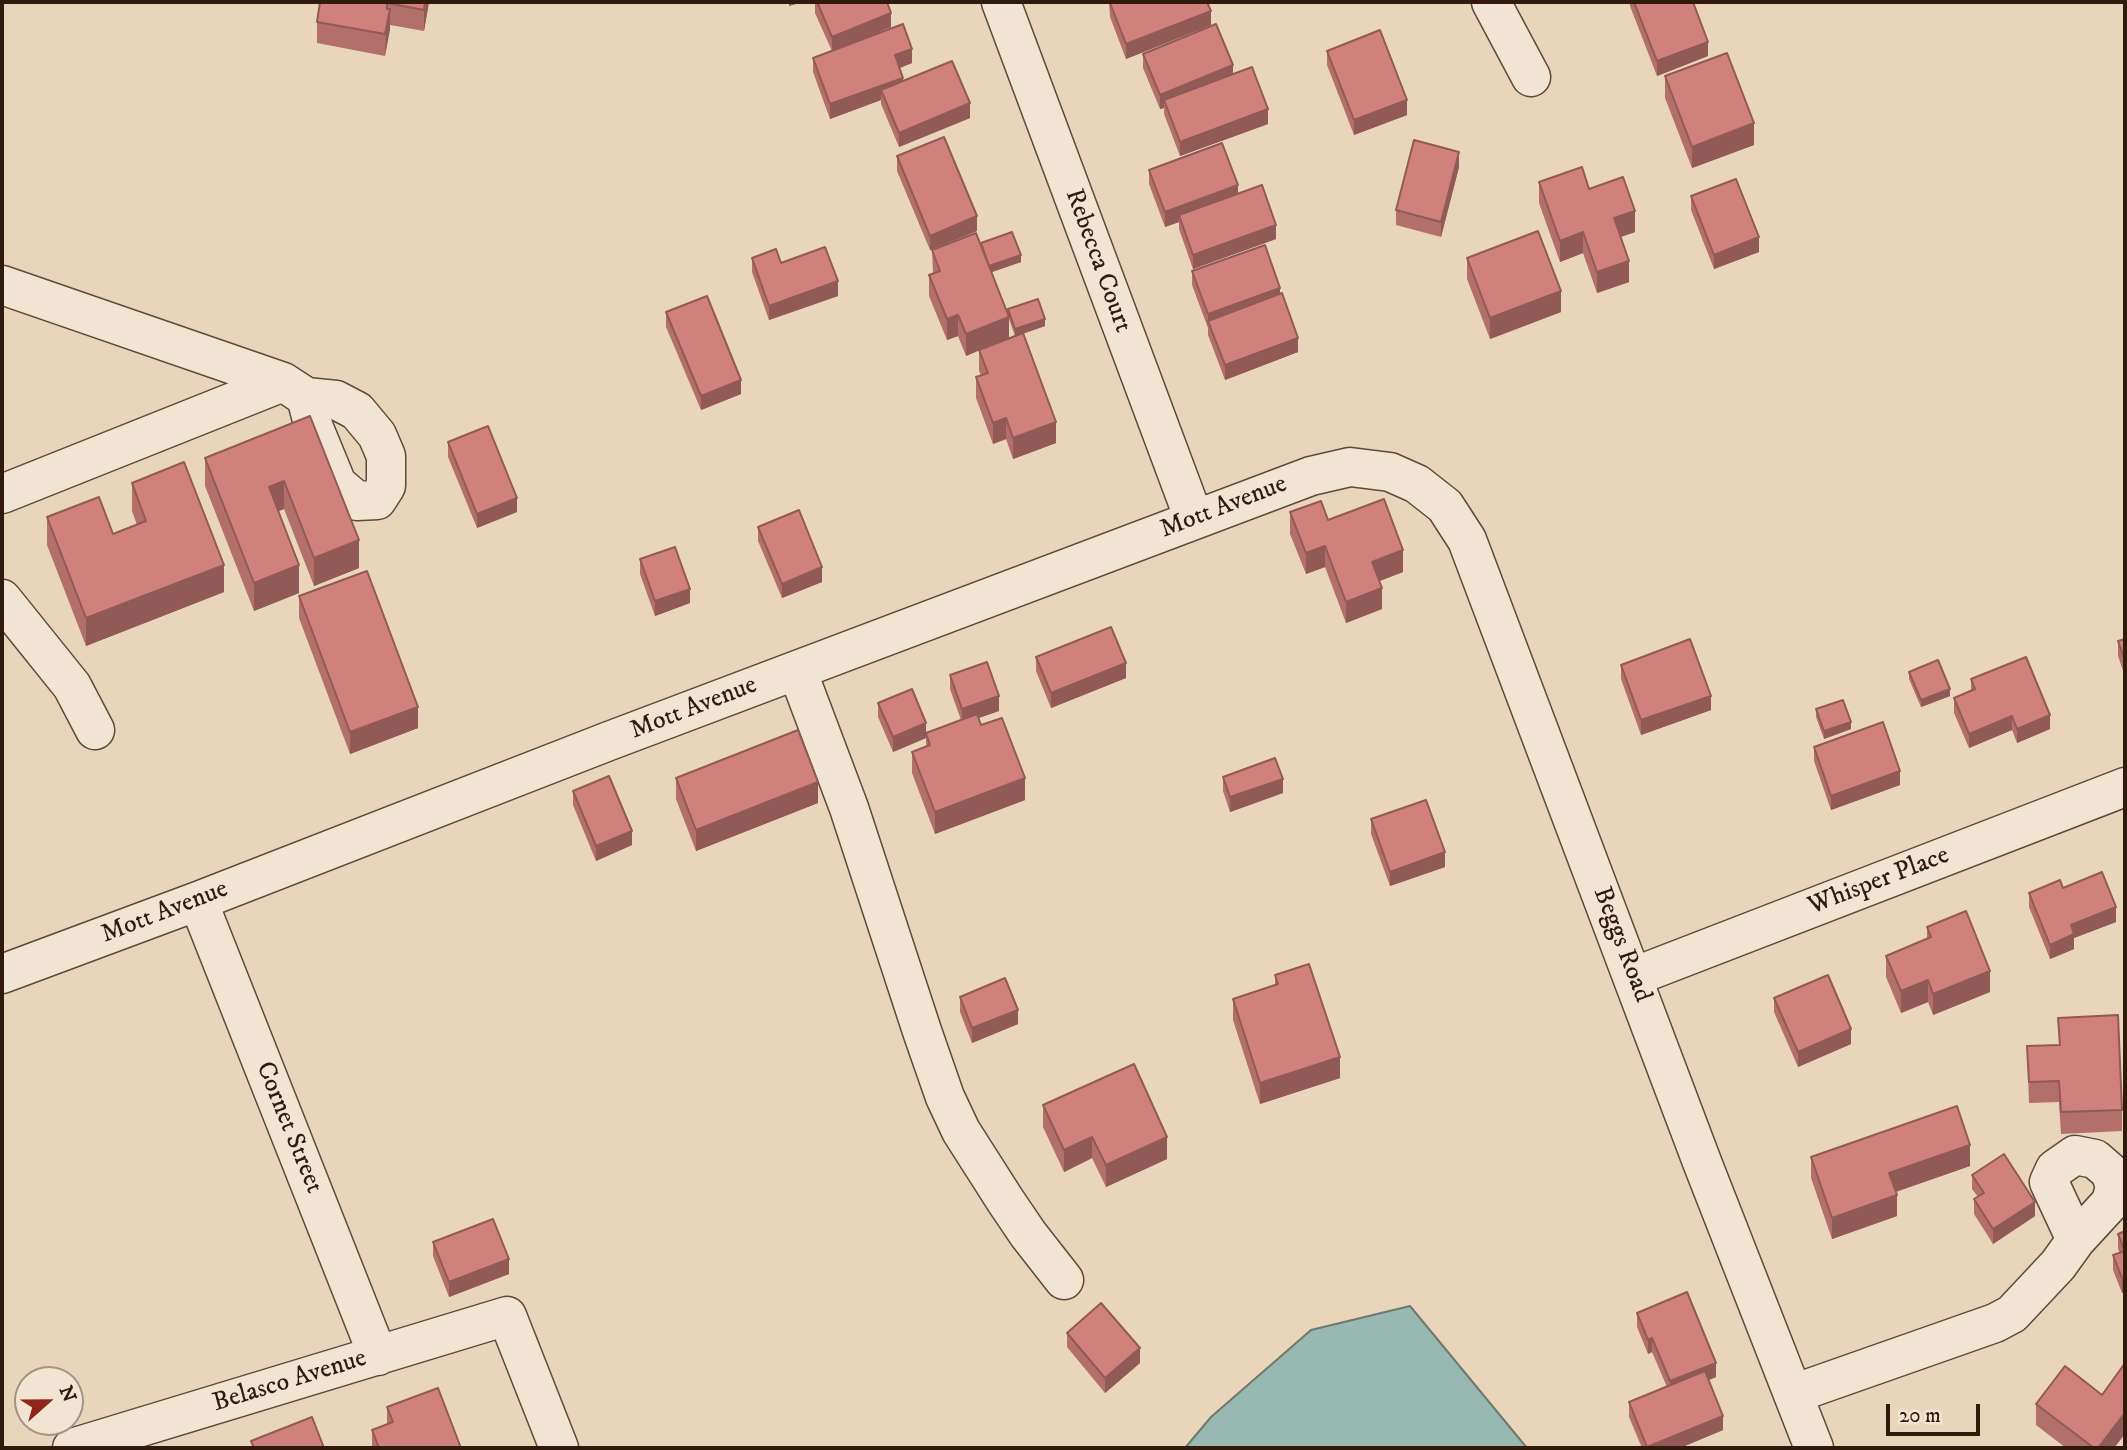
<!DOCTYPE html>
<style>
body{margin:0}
#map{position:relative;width:2127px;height:1450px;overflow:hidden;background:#e9d6ba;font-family:"IM FELL DW Pica",serif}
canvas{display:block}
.frame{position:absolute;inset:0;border:4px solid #311a0c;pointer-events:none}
.north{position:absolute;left:14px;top:1366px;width:70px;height:70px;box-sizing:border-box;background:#f1e4d2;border:2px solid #a49383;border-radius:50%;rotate:69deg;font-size:19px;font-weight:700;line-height:28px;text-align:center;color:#311a0c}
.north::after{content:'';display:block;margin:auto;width:24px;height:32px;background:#8f2418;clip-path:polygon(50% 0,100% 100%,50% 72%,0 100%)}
.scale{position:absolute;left:1886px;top:1404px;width:94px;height:32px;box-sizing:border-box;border:4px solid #311a0c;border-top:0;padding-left:9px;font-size:21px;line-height:24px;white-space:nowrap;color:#311a0c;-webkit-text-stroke:5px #f1e4d2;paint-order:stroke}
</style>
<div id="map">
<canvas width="2127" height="1450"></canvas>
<div class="frame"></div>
<div class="north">N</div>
<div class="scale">20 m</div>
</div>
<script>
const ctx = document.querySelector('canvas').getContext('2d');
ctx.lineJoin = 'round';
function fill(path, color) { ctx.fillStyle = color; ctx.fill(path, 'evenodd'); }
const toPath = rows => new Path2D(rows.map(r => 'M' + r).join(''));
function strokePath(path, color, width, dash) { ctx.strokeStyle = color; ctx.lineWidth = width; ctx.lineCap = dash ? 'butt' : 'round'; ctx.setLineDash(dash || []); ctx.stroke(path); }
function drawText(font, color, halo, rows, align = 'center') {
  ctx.font = font + ' "IM FELL DW Pica",serif'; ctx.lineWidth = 7; ctx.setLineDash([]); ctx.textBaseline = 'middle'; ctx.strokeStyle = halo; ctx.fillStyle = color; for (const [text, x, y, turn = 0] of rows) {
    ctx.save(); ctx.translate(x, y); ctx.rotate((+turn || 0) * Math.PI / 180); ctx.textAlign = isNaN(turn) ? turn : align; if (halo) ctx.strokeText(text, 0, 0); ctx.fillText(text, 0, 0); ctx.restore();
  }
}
const water = toPath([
 [1410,1306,1527,1448,1185,1448,1211,1417,1311,1330,1410,1306]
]);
const minor = toPath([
 [1001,2,1194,519],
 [1491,2,1531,77],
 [2,285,283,382,2,494],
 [283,382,306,397,336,400,357,411,377,435,386,456,386,486,377,500,357,501,337,484,314,428,306,397],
 [2,599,72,686,95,730],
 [797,670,849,808,922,1031,945,1097,961,1131,1005,1200,1028,1234,1064,1280],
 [198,901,378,1356],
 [2,974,198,901,609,741,1311,476,1350,467,1390,472,1417,484,1445,506,1467,540,1702,1162,1814,1448],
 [1633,977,2125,787],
 [1793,1394,1995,1323,2012,1314,2058,1265,2076,1240,2111,1202,2115,1186,2110,1172,2095,1159,2075,1155,2055,1169,2049,1182,2076,1240],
 [72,1448,507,1316,559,1448]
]);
const wall = toPath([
 [320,2,429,2,424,31,390,25,385,56,317,43,317,22],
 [815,2,887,2,891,27,862,39,912,63,899,68,903,81,970,118,899,147,881,104,881,100,830,119,813,72,813,58,832,51,815,13],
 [1109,2,1207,2,1211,25,1126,59,1110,17],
 [1630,2,1693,2,1708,56,1657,76,1630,6],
 [1327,51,1407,115,1354,135,1327,65],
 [1143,54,1233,74,1268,124,1180,156,1164,114,1164,108,1160,109,1143,68],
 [1665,76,1754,145,1692,168,1665,98],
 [897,156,977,231,930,250,897,171],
 [1459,167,1441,237,1396,225,1396,210],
 [1149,170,1238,194,1276,239,1193,269,1179,229,1179,222,1165,227,1149,184],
 [1539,182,1589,189,1635,232,1621,237,1629,282,1597,293,1583,253,1560,262,1539,203],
 [1691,196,1759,252,1714,269,1691,210],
 [981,245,1021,262,992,272,1008,314,1008,309,1045,326,1023,334,1056,443,1013,459,1006,439,993,444,976,398,976,377,981,375,979,371,979,350,966,356,958,336,947,340,929,296,929,275,933,274,932,250],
 [1009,319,1015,336,999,342],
 [752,258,781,263,838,296,769,320,752,272],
 [1467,258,1561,312,1490,339,1467,279],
 [1192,271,1280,294,1298,352,1225,380,1208,335,1208,328,1192,285],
 [666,312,741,394,701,410,666,327],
 [310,416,359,568,314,586,284,509,278,511,299,593,254,611,205,486,205,458],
 [448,442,517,512,477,528,448,457],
 [132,483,224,592,86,646,47,545,47,517,113,534,137,525,132,511],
 [1290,512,1328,520,1403,572,1379,581,1382,609,1346,623,1325,567,1306,574,1290,534],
 [758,527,822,582,782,598,758,541],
 [640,559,690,603,655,616,640,574],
 [299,596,418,728,350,754,299,618],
 [2125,639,2125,676,2118,656,2118,641],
 [1036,657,1126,678,1051,708,1036,671],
 [1621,665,1711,710,1641,735,1621,679],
 [1909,672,1950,696,1921,707,1909,679],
 [950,675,999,711,978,718,981,725,1025,800,935,834,912,773,912,752,926,746,926,738,893,752,878,717,878,703,926,733,961,720,950,689],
 [1971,679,2050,729,2017,743,2012,730,1969,748,1954,713,1954,698,1971,691],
 [1816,709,1851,729,1824,739,1816,717],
 [1814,747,1900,785,1831,810,1814,761],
 [1223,777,1283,793,1230,812,1223,791],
 [676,778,818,803,696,851,676,799],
 [573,791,632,845,596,861,573,805],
 [1371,819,1445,867,1390,886,1371,834],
 [2063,888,2116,922,2074,938,2074,949,2050,959,2029,907,2029,893],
 [1927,927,1990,992,1933,1015,1928,1002,1901,1013,1886,977,1886,956,1927,939],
 [1275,975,1340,1078,1260,1104,1233,1020,1233,999,1275,985],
 [960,997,1018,1024,972,1043,960,1012],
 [1774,998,1851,1044,1798,1067,1774,1012],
 [2058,1018,2122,1110,2122,1131,2061,1134,2059,1102,2029,1103,2027,1046,2059,1045],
 [1043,1105,1167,1159,1106,1187,1092,1158,1064,1172,1043,1127],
 [1811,1157,1970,1166,1896,1192,1897,1216,1832,1239,1811,1178],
 [1972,1175,2035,1216,1993,1244,1974,1214,1974,1199,1978,1197,1972,1189],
 [2125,1231,2125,1292,2122,1293,2113,1270,2113,1255,2120,1253,2118,1249,2118,1234],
 [433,1242,509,1274,449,1297,433,1256],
 [1637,1313,1716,1377,1709,1380,1723,1430,1680,1448,1642,1448,1629,1417,1629,1402,1667,1387,1652,1352,1648,1354,1637,1327],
 [1067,1333,1140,1363,1105,1393,1067,1347],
 [2125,1363,2125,1436,2124,1435,2114,1448,2066,1448,2036,1425,2036,1404,2102,1395],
 [387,1407,461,1448,372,1448,372,1430,387,1424]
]);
const shadedWall = toPath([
 [425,2,429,2,424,31,424,10],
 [789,2,803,2,789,6],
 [387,3,387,22,390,9,390,30,385,56],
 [1211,11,1211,25,1126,59,1126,44],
 [891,13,891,27,832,52,832,37],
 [1708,42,1708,56,1657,76,1657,61],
 [912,49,912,63,895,70,895,55],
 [1233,65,1233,80,1164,100,1164,108,1160,109,1160,95],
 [903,78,903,92,881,90,881,100,830,119,830,104],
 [1407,100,1407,115,1354,135,1354,120],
 [970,103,970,118,899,147,899,133],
 [1268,109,1268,124,1180,156,1180,142],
 [1754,123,1754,145,1692,168,1692,147],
 [1459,152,1459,167,1441,237,1441,222],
 [1238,185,1238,200,1179,215,1179,222,1165,227,1165,212],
 [1635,211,1635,232,1614,239,1614,218],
 [977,216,977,231,930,250,930,236],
 [1276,225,1276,239,1193,269,1193,255],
 [1583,232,1583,253,1560,262,1560,241],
 [1759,237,1759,252,1714,269,1714,255],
 [1021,255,1021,262,989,273,989,266],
 [1629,261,1629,282,1597,293,1597,272],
 [838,281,838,296,769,320,769,306],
 [1280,288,1280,303,1208,321,1208,328,1208,314],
 [1561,291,1561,312,1490,339,1490,318],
 [958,315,958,336,947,340,947,319],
 [1009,317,1009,338,966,356,966,334],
 [1045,319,1045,326,1015,336,1015,329],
 [1298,338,1298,352,1225,380,1225,365],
 [741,380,741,394,701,410,701,396],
 [1006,418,1006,439,993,444,993,423],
 [1056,422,1056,443,1013,459,1013,438],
 [284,481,284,509,269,515,269,487],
 [517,498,517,512,477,528,477,514],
 [359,540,359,568,314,586,314,558],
 [1325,546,1325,567,1306,574,1306,553],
 [1403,550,1403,572,1372,584,1372,562],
 [224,565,224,592,86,646,86,618],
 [299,565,299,593,254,611,254,583],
 [822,567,822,582,782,598,782,584],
 [1382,588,1382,609,1346,623,1346,602],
 [690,589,690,603,655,616,655,601],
 [1126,663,1126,678,1051,708,1051,693],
 [1950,689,1950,696,1921,707,1921,700],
 [999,696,999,711,962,724,962,709],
 [1711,696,1711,710,1641,735,1641,720],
 [418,707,418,728,350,754,350,732],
 [2050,715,2050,729,2017,743,2017,729],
 [2012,716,2012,730,1969,748,1969,734],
 [1851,722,1851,729,1824,739,1824,731],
 [926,723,926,738,893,752,893,737],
 [1900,771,1900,785,1831,810,1831,796],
 [1025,778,1025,800,935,834,935,812],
 [1283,779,1283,793,1230,812,1230,797],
 [818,782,818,803,696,851,696,830],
 [632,831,632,845,596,861,596,846],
 [1445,852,1445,867,1390,886,1390,872],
 [2116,907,2116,922,2074,938,2074,949,2050,959,2050,945,2071,925],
 [1990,971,1990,992,1933,1015,1933,994],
 [1928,980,1928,1002,1901,1013,1901,991],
 [1018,1010,1018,1024,972,1043,972,1028],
 [1851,1029,1851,1044,1798,1067,1798,1052],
 [1340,1057,1340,1078,1260,1104,1260,1083],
 [1092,1137,1092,1158,1064,1172,1064,1150],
 [1167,1137,1167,1159,1106,1187,1106,1165],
 [1970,1145,1970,1166,1889,1194,1889,1173],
 [1897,1195,1897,1216,1832,1239,1832,1218],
 [2035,1202,2035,1216,1993,1244,1993,1229],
 [509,1259,509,1274,449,1297,449,1282],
 [2125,1277,2125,1292,2122,1293,2122,1278],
 [1652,1338,1652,1352,1648,1354,1648,1340],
 [1140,1348,1140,1363,1105,1393,1105,1378],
 [1716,1363,1716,1377,1670,1396,1670,1381],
 [2124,1414,2124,1435,2114,1448,2098,1448],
 [1723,1416,1723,1430,1680,1448,1647,1448]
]);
const building = toPath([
 [320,2,425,2,424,10,387,3,387,9,390,9,385,34,317,22,320,2],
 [817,2,887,2,891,13,832,37,817,2],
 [1112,2,1207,2,1211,11,1126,44,1110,3,1112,2],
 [1634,2,1693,2,1708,42,1657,61,1634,2],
 [903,24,912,49,895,55,903,78,830,104,813,58,903,24],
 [1216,24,1233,65,1160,95,1143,54,1216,24],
 [1380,30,1407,100,1354,120,1327,51,1380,30],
 [1727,53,1754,123,1692,147,1665,76,1727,53],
 [952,61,970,103,899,133,881,90,952,61],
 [1252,67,1268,109,1180,142,1164,100,1252,67],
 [944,137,977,216,930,236,897,156,944,137],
 [1414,140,1459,152,1441,222,1396,210,1414,140],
 [1222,143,1238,185,1165,212,1149,170,1222,143],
 [1582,167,1589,189,1623,177,1635,211,1614,218,1629,261,1597,272,1583,232,1560,241,1539,182,1582,167],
 [1736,179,1759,237,1714,255,1691,196,1736,179],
 [1262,185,1276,225,1193,255,1179,215,1262,185],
 [1538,231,1561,291,1490,318,1467,258,1538,231],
 [1012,232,1021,255,989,266,981,243,1012,232],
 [976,233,1009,317,966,334,958,315,947,319,929,275,940,271,932,250,976,233],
 [1265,245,1280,288,1208,314,1192,271,1265,245],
 [825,247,838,281,769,306,752,258,776,249,781,263,825,247],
 [1282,293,1298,338,1225,365,1208,321,1282,293],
 [707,296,741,380,701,396,666,312,707,296],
 [1038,299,1045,319,1015,329,1008,309,1038,299],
 [1023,333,1056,422,1013,438,1006,418,993,423,976,377,988,373,979,350,1023,333],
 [310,416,359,540,314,558,284,481,269,487,299,565,254,583,205,458,310,416],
 [488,426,517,498,477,514,448,442,488,426],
 [184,462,224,565,86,618,47,517,99,497,113,534,146,521,132,483,184,462],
 [1384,499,1403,550,1372,562,1382,588,1346,602,1325,546,1306,553,1290,512,1321,501,1328,520,1384,499],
 [799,510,822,567,782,584,758,527,799,510],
 [675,547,690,589,655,601,640,559,675,547],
 [367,571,418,707,350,732,299,596,367,571],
 [1111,627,1126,663,1051,693,1036,657,1111,627],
 [1690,639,1711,696,1641,720,1621,665,1690,639],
 [2125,639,2125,661,2118,641,2125,639],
 [2026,657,2050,715,2017,729,2012,716,1969,734,1954,698,1975,689,1971,679,2026,657],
 [1938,660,1950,689,1921,700,1909,672,1938,660],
 [987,662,999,696,962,709,950,675,987,662],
 [912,689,926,723,893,737,878,703,912,689],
 [1843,700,1851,722,1824,731,1816,709,1843,700],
 [977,714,981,725,1002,718,1025,778,935,812,912,752,930,745,926,733,977,714],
 [1883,722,1900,771,1831,796,1814,747,1883,722],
 [798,730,818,782,696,830,676,778,798,730],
 [1275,758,1283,779,1230,797,1223,777,1275,758],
 [609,776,632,831,596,846,573,791,609,776],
 [1426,800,1445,852,1390,872,1371,819,1426,800],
 [2102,872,2116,907,2071,925,2074,934,2050,945,2029,893,2060,880,2063,888,2102,872],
 [1966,911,1990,971,1933,994,1928,980,1901,991,1886,956,1931,937,1927,927,1966,911],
 [1309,964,1340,1057,1260,1083,1233,999,1278,984,1275,975,1309,964],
 [1828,975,1851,1029,1798,1052,1774,998,1828,975],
 [1005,978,1018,1010,972,1028,960,997,1005,978],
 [2118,1015,2122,1110,2061,1112,2059,1081,2029,1082,2027,1046,2060,1045,2058,1018,2118,1015],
 [1134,1064,1167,1137,1106,1165,1092,1137,1064,1150,1043,1105,1134,1064],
 [1957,1106,1970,1145,1889,1173,1897,1195,1832,1218,1811,1157,1957,1106],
 [2004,1154,2035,1202,1993,1229,1974,1199,1984,1193,1972,1175,2004,1154],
 [493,1219,509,1259,449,1282,433,1242,493,1219],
 [2125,1231,2125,1277,2122,1278,2113,1255,2125,1251,2118,1234,2125,1231],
 [1687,1292,1716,1363,1670,1381,1652,1338,1648,1340,1637,1313,1687,1292],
 [1101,1303,1140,1348,1105,1378,1067,1333,1101,1303],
 [2125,1363,2125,1415,2124,1414,2098,1448,2094,1448,2036,1404,2065,1366,2102,1395,2125,1363],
 [1705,1371,1723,1416,1647,1447,1629,1402,1705,1371],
 [438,1388,461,1448,379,1448,372,1430,393,1422,387,1407,438,1388],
 [312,1417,324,1448,254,1448,251,1441,312,1417]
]);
const streetNames = [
 ["Rebecca Court",1097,261,70],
 ["Mott Avenue",1224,508,-21],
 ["Mott Avenue",694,709,-21],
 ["Whisper Place",1879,882,-21],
 ["Mott Avenue",165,913,-21],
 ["Beggs Road",1621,945,69],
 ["Cornet Street",288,1128,68],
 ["Belasco Avenue",290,1382,-17]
];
fill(water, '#97b9b1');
strokePath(water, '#6e796f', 2);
strokePath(minor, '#5f4938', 41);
strokePath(minor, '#f1e4d2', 38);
fill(wall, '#b36f6a');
fill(shadedWall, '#925a56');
fill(building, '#d0817b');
strokePath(building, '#925a56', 2);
drawText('26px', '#311a0c', '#f1e4d2', streetNames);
</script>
